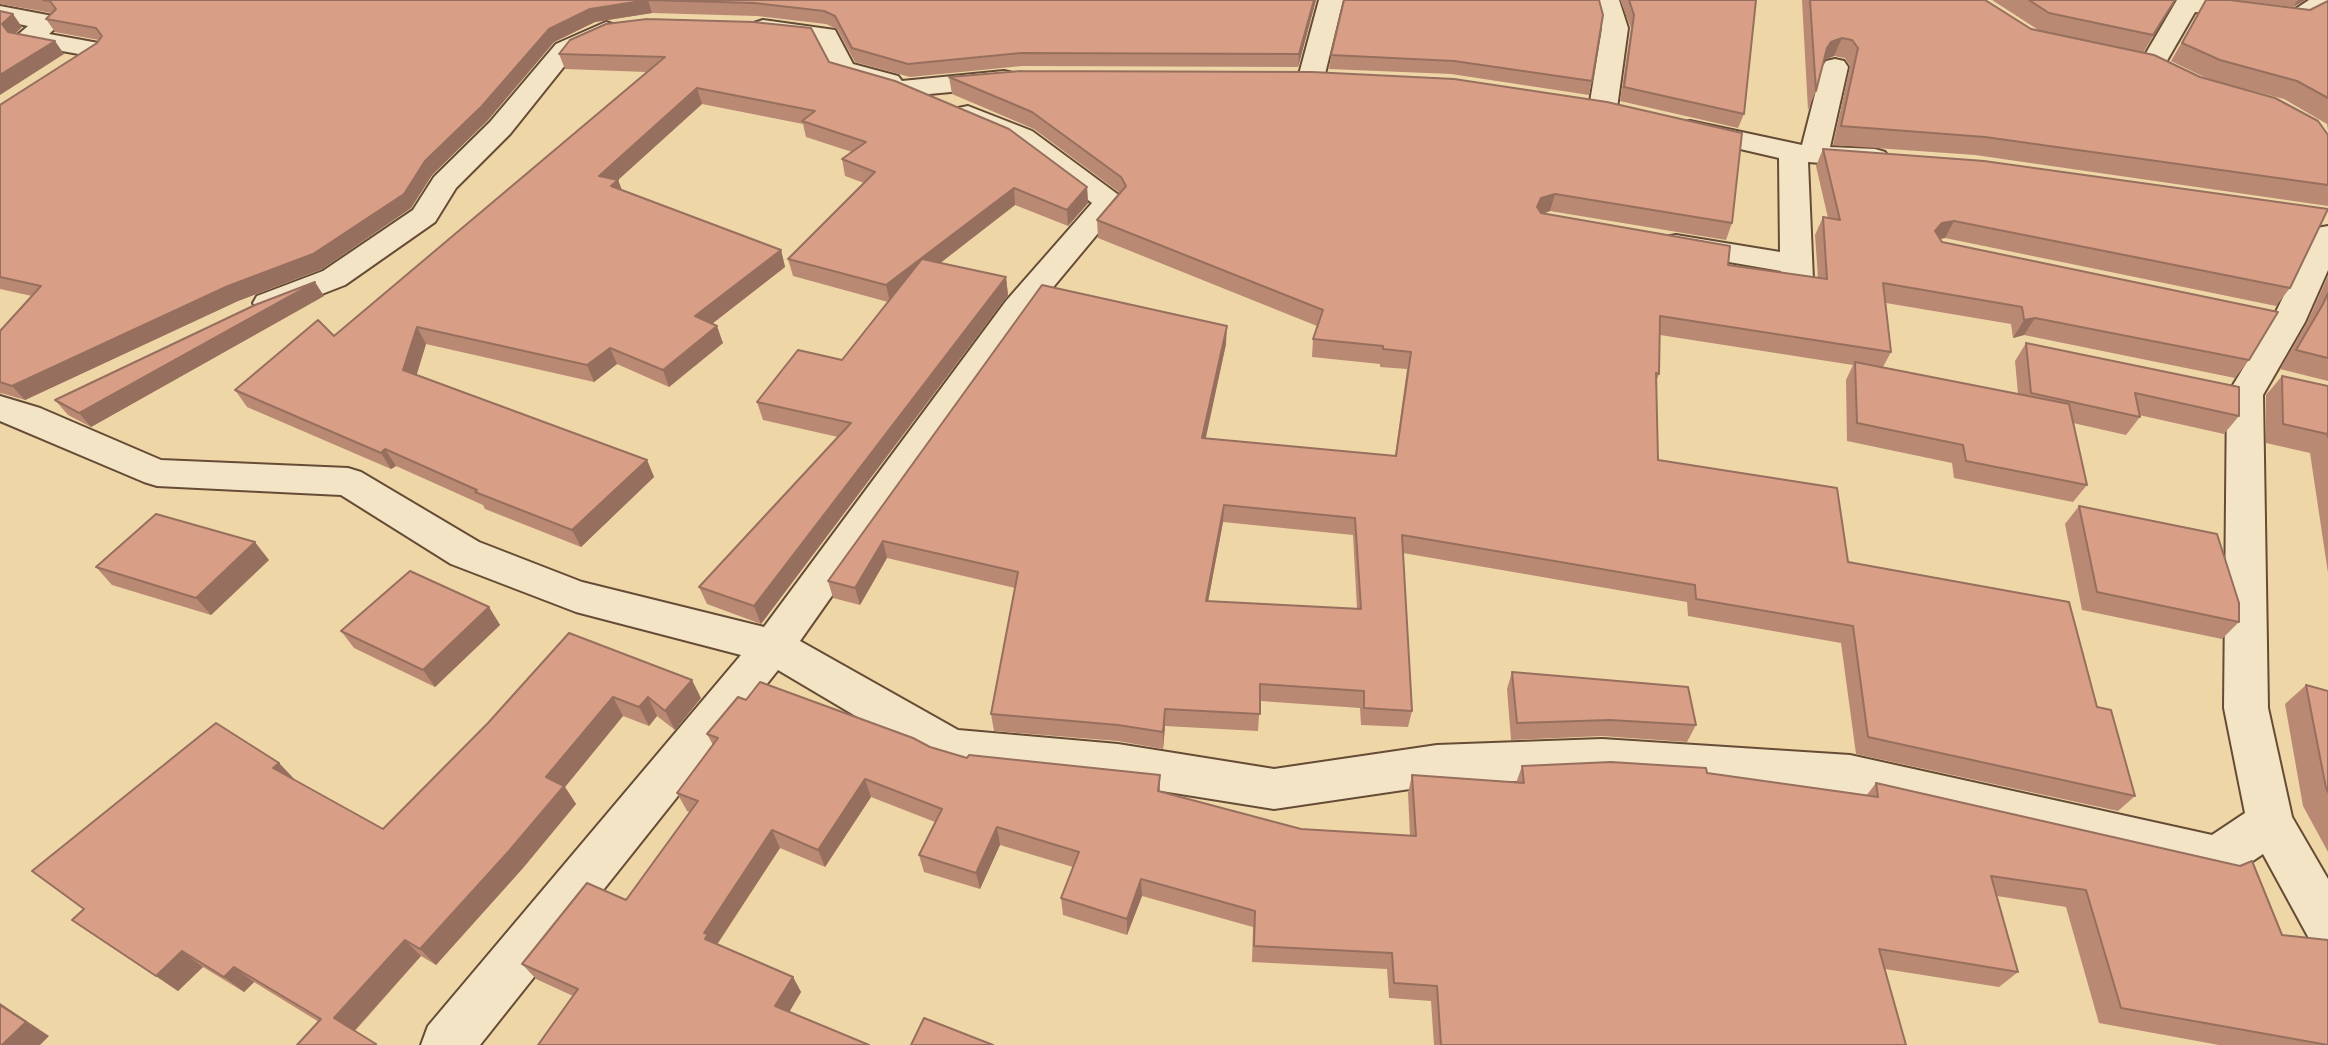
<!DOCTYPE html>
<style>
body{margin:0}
canvas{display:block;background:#eed6a7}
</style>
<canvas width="2328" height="1045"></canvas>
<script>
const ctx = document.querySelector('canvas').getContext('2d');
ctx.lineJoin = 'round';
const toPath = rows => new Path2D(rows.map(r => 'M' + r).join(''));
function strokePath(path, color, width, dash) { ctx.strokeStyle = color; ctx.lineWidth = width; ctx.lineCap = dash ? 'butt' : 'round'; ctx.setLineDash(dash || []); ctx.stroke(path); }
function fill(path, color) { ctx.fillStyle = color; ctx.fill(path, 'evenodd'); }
const minor = toPath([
 [1319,0,1343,0,1324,78,1320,84,1311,86,1302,84,1298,78,1319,0],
 [1595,0,1619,0,1628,28,1617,108,1613,114,1603,116,1593,114,1589,108,1602,28,1595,0],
 [2177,0,2214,0,2294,10,2309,0,2328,0,2328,13,2324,12,2298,25,2195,12,2161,71,2152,73,2143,71,2139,65,2177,0],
 [0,6,58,17,62,22,49,34,104,44,108,49,104,54,95,57,18,43,14,38,28,26,0,20,0,6],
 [763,20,835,30,853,64,898,76,902,81,1004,71,1013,73,1017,79,1013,85,1004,87,908,96,899,94,895,89,889,90,833,75,816,42,754,33,750,28,754,23,763,20],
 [606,22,615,25,619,30,615,35,574,54,510,134,456,188,435,222,345,285,281,310,269,313,257,310,253,303,257,296,323,271,413,210,434,177,490,122,556,44,606,22],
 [1835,59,1844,61,1848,67,1830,147,1875,149,1885,152,1889,158,1885,164,1875,167,1808,162,1813,280,1808,287,1797,290,1786,287,1781,280,1781,271,1665,251,1660,244,1665,237,1676,235,1780,252,1779,158,1680,135,1676,129,1680,123,1690,121,1802,145,1822,67,1826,61,1835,59],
 [968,106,1032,131,1120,196,1124,202,1030,315,800,641,958,730,1118,744,1274,769,1437,745,1602,739,1850,755,2212,835,2245,813,2224,708,2227,395,2271,322,2313,235,2317,228,2328,226,2328,270,2305,322,2263,395,2268,708,2292,817,2328,879,2328,948,2311,942,2263,854,2235,873,2218,880,1850,795,1602,777,1437,785,1274,809,1118,784,951,768,935,763,778,670,480,1045,421,1045,428,1026,741,655,576,612,451,564,341,495,157,486,144,482,0,421,0,396,40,408,161,460,348,468,361,472,479,542,582,582,764,627,1006,301,1092,203,1012,143,958,120,954,114,958,108,968,106]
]);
const wall = toPath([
 [0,0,1316,0,1298,67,1022,66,910,77,855,62,837,29,826,24,757,16,652,13,595,22,554,42,488,120,432,175,411,208,322,269,238,301,25,400,1,393,0,395,0,331,32,296,0,289,0,105,97,43,99,40,55,32,46,19,52,13,0,4],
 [1344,0,1592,81,1589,95,1451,74,1329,69,1331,55],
 [1620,0,1756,0,1744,114,1738,128,1620,101,1631,28],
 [1802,0,1985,0,2031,29,2040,31,1992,0,2175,0,2143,53,2200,77,2328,135,2328,206,1975,155,1833,145,1850,66,1845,58,1834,56,1824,60,1816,91,1808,110],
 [2206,0,2310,10,2328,1,2328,131,2327,124,2284,99,2208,79,2171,61],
 [2235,0,2305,0,2293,7],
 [559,54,829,62,1087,187,1088,203,1068,226,1015,205,940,263,1006,277,1008,295,761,624,707,604,699,587,838,437,763,420,757,402,842,360,888,302,793,276,788,259,864,183,845,176,842,159,852,152,806,137,803,124,702,104,618,180,622,190,781,250,785,267,712,324,723,343,669,387,617,364,594,382,426,344,416,375,647,460,654,477,581,547,485,509,483,505,396,466,391,469,247,407,235,390,334,336,647,72,565,69],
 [949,77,1732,223,1726,240,1550,211,1544,213,1728,265,1818,278,1815,235,1823,217,1828,218,1816,166,1823,149,2290,288,2276,306,1945,238,1940,239,1942,242,2249,360,2235,378,2024,335,2013,338,2011,324,1886,303,1891,352,1883,367,2018,394,2015,361,2026,343,2239,416,2224,434,2139,415,2140,417,2126,435,2073,423,2087,485,2073,502,1954,478,1952,463,1847,441,1846,380,1853,365,1660,335,1659,374,1656,382,1658,460,1848,562,2097,707,2135,796,2118,811,1856,754,1841,643,1688,616,1687,602,1403,553,1412,711,1408,727,1361,725,1360,708,1260,701,1258,731,1165,726,1163,749,1118,741,994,731,991,714,1015,588,887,558,860,605,833,598,828,581,1042,285,1226,344,1205,438,1395,456,1407,369,1380,367,1380,364,1312,357,1313,339,1317,326,1098,238,1097,220,1120,193,1034,129,952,94],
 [1223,522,1353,535,1357,609,1208,601],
 [2328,276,2328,381,2280,369,2307,323],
 [324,296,91,427,68,415,55,400],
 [2282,376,2328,386,2328,573,2310,453,2266,443,2266,395],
 [2079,506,2239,622,2222,639,2082,610,2065,524],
 [269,560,211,615,112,585,96,567],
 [489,607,500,625,435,687,354,648,341,631],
 [569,633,701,698,675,730,657,716,649,726,623,716,565,787,576,804,523,868,436,965,421,956,355,1031,378,1045,297,1045,319,1022,254,982,244,992,203,967,178,991,72,920,279,763,296,781,383,829,488,723],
 [1512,672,1696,725,1687,742,1602,736,1511,740,1507,689],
 [2306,685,2328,691,2328,852,2303,806,2285,704],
 [746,700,930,747,967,758,1160,775,1160,792,1301,829,1410,836,1408,793,1412,775,1516,783,1522,766,1707,773,1866,796,1876,783,2282,935,2328,1045,2219,1045,2099,1023,2066,907,1997,896,2018,972,1999,987,1885,969,1906,1045,1434,1045,1431,1001,1389,998,1387,969,1252,962,1253,927,1142,896,1127,935,1063,915,1061,898,1073,867,1000,845,980,889,924,872,919,855,935,822,871,797,825,867,780,848,717,945,793,977,801,992,789,1012,573,996,536,979,522,964,626,900,690,812,687,811,677,793,713,745,707,734]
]);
const shadedWall = toPath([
 [648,0,652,13,595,22,554,42,488,120,432,175,411,208,322,269,238,301,25,400,12,386,228,286,425,161,549,29,590,9],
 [1314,0,1316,0,1298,67,1299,54],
 [2298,0,2305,0,2293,7],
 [13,14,22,27,11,38,2,24],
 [1842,38,1834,56,1824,60,1827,48,1831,42],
 [55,41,64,54,0,95,0,75],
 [697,88,702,104,618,180,624,196,599,176],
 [1087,187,1088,203,1068,226,1067,210],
 [1014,188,1015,205,890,302,886,285],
 [1555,194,1550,211,1537,216,1537,207,1541,198],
 [1954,221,1945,238,1933,240,1935,231,1942,223],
 [781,250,785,267,700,333,695,316],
 [1006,277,1008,295,761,624,754,606],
 [315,282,324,296,91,427,79,413],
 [2035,318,2024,335,2013,338,2024,320],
 [717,326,723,343,669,387,663,370],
 [1227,326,1226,344,1202,456,1202,438],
 [417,327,426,344,413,387,403,370],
 [610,348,617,364,594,382,587,365],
 [385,449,396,466,391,469,381,453],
 [647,460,654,477,581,547,572,530],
 [1224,505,1223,522,1205,618,1206,601],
 [883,541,887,558,860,605,855,588],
 [255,542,269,560,211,615,196,598],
 [489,607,500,625,435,687,423,670],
 [692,680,701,698,675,730,665,711],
 [613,697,623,716,565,787,576,804,523,868,436,965,420,949,546,777],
 [648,697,657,716,649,726,639,707],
 [1165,709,1165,726,1163,749,1163,732],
 [279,763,296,781,273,768],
 [865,779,871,797,825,867,818,850],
 [997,827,1000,845,980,889,976,873],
 [772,830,780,848,715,947,705,939,704,933],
 [1141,879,1142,896,1127,935,1127,919],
 [405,940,421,956,352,1033,334,1018],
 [182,951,203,967,178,991,156,976],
 [234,967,254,982,244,992,224,977],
 [793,977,801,992,784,1021,775,1006],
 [0,1003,49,1036,40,1045,2,1045]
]);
const building = toPath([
 [43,0,1314,0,1299,54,1021,53,908,64,852,48,835,16,824,11,754,3,648,0,590,9,549,29,482,106,425,161,404,194,313,254,228,286,12,386,0,382,0,331,41,286,0,277,0,105,97,43,102,36,96,28,46,19,56,9,50,1,43,0],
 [1344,0,1599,0,1603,15,1592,81,1454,61,1331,55,1344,0],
 [1629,0,1756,0,1744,114,1624,87,1634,15,1629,0],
 [1810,0,1985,0,2031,29,2154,55,2200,77,2275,98,2318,121,2328,135,2328,185,1985,137,1841,126,1858,48,1852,40,1842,38,1831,42,1827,48,1816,91,1810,0],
 [2029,0,2175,0,2153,35,2049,13,2029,0],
 [2206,0,2230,0,2310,10,2328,1,2328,98,2297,81,2220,60,2182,43,2206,0],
 [0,11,13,14,2,24,8,32,55,41,0,75,0,11],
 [647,19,753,22,811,28,829,62,895,81,1009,129,1087,187,1067,210,1014,188,886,285,788,259,875,172,842,159,866,142,802,121,815,111,697,88,599,176,618,180,611,186,781,250,695,316,717,326,663,370,610,348,587,365,417,327,403,370,647,460,572,530,475,492,477,490,385,449,381,453,235,390,318,320,334,336,665,57,559,54,570,40,606,24,647,19],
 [1021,71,1312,72,1454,79,1607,102,1742,133,1732,223,1555,194,1541,198,1537,207,1541,213,1730,246,1728,265,1827,279,1823,217,1840,220,1823,149,1984,161,2328,209,2290,288,1954,221,1942,223,1935,231,1942,242,2278,312,2249,360,2035,318,2024,320,2022,307,1883,283,1891,352,1660,316,1659,374,1656,373,1658,460,1837,488,1848,562,2069,602,2097,707,2111,710,2135,796,1868,737,1853,626,1696,599,1695,585,1402,535,1412,711,1364,708,1364,691,1260,684,1260,714,1165,709,1163,732,1118,725,991,714,1018,572,883,541,855,588,828,581,1042,285,1227,326,1202,438,1396,456,1411,352,1383,349,1383,346,1313,339,1323,310,1097,220,1126,186,1121,177,1032,112,949,77,1021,71],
 [1224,505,1355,518,1361,609,1206,601,1224,505],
 [922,259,1006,277,754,606,699,587,851,423,757,402,798,350,842,360,922,259],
 [315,282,79,413,55,400,255,305,315,282],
 [2328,293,2328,358,2296,350,2323,304,2328,293],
 [2026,343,2239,387,2239,416,2135,393,2140,417,2031,393,2026,343],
 [1855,362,2069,404,2087,485,1966,461,1963,445,1857,423,1855,362],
 [2282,376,2328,386,2328,437,2327,434,2283,424,2282,376],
 [2079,506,2217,534,2239,603,2239,622,2097,592,2079,506],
 [156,514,255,542,196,598,96,567,156,514],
 [410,571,489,607,423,670,341,631,410,571],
 [569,633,692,680,665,711,648,697,639,707,613,697,546,777,564,786,509,851,420,949,405,940,334,1018,376,1044,375,1045,297,1045,321,1019,234,967,224,977,182,951,156,976,72,920,84,909,32,871,216,723,279,763,273,768,383,829,488,723,569,633],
 [1512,672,1688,687,1696,725,1610,720,1517,723,1512,672],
 [760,682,913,738,930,747,967,758,969,755,1160,775,1158,791,1301,829,1416,836,1412,775,1524,783,1522,766,1611,762,1706,768,1707,773,1878,797,1876,783,2240,866,2252,861,2282,935,2328,940,2328,1045,2121,1008,2086,890,1991,876,2018,972,1879,949,1906,1045,1441,1045,1437,986,1394,983,1392,953,1254,946,1255,911,1141,879,1127,919,1061,898,1079,852,997,827,976,873,919,855,942,809,865,779,818,850,772,830,704,933,708,934,705,939,793,977,775,1006,869,1045,538,1045,578,989,522,964,587,883,626,900,698,801,677,793,718,738,707,734,738,697,746,700,760,682],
 [2306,685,2328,691,2328,792,2326,788,2306,685],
 [0,1005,26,1022,2,1045,0,1045,0,1005],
 [924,1018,993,1045,911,1045,924,1018]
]);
strokePath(minor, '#664c36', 4);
fill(minor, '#f4e4c6');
fill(wall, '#ba8973');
fill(shadedWall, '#976f5e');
fill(building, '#d89f86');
strokePath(building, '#976f5e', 2);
</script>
